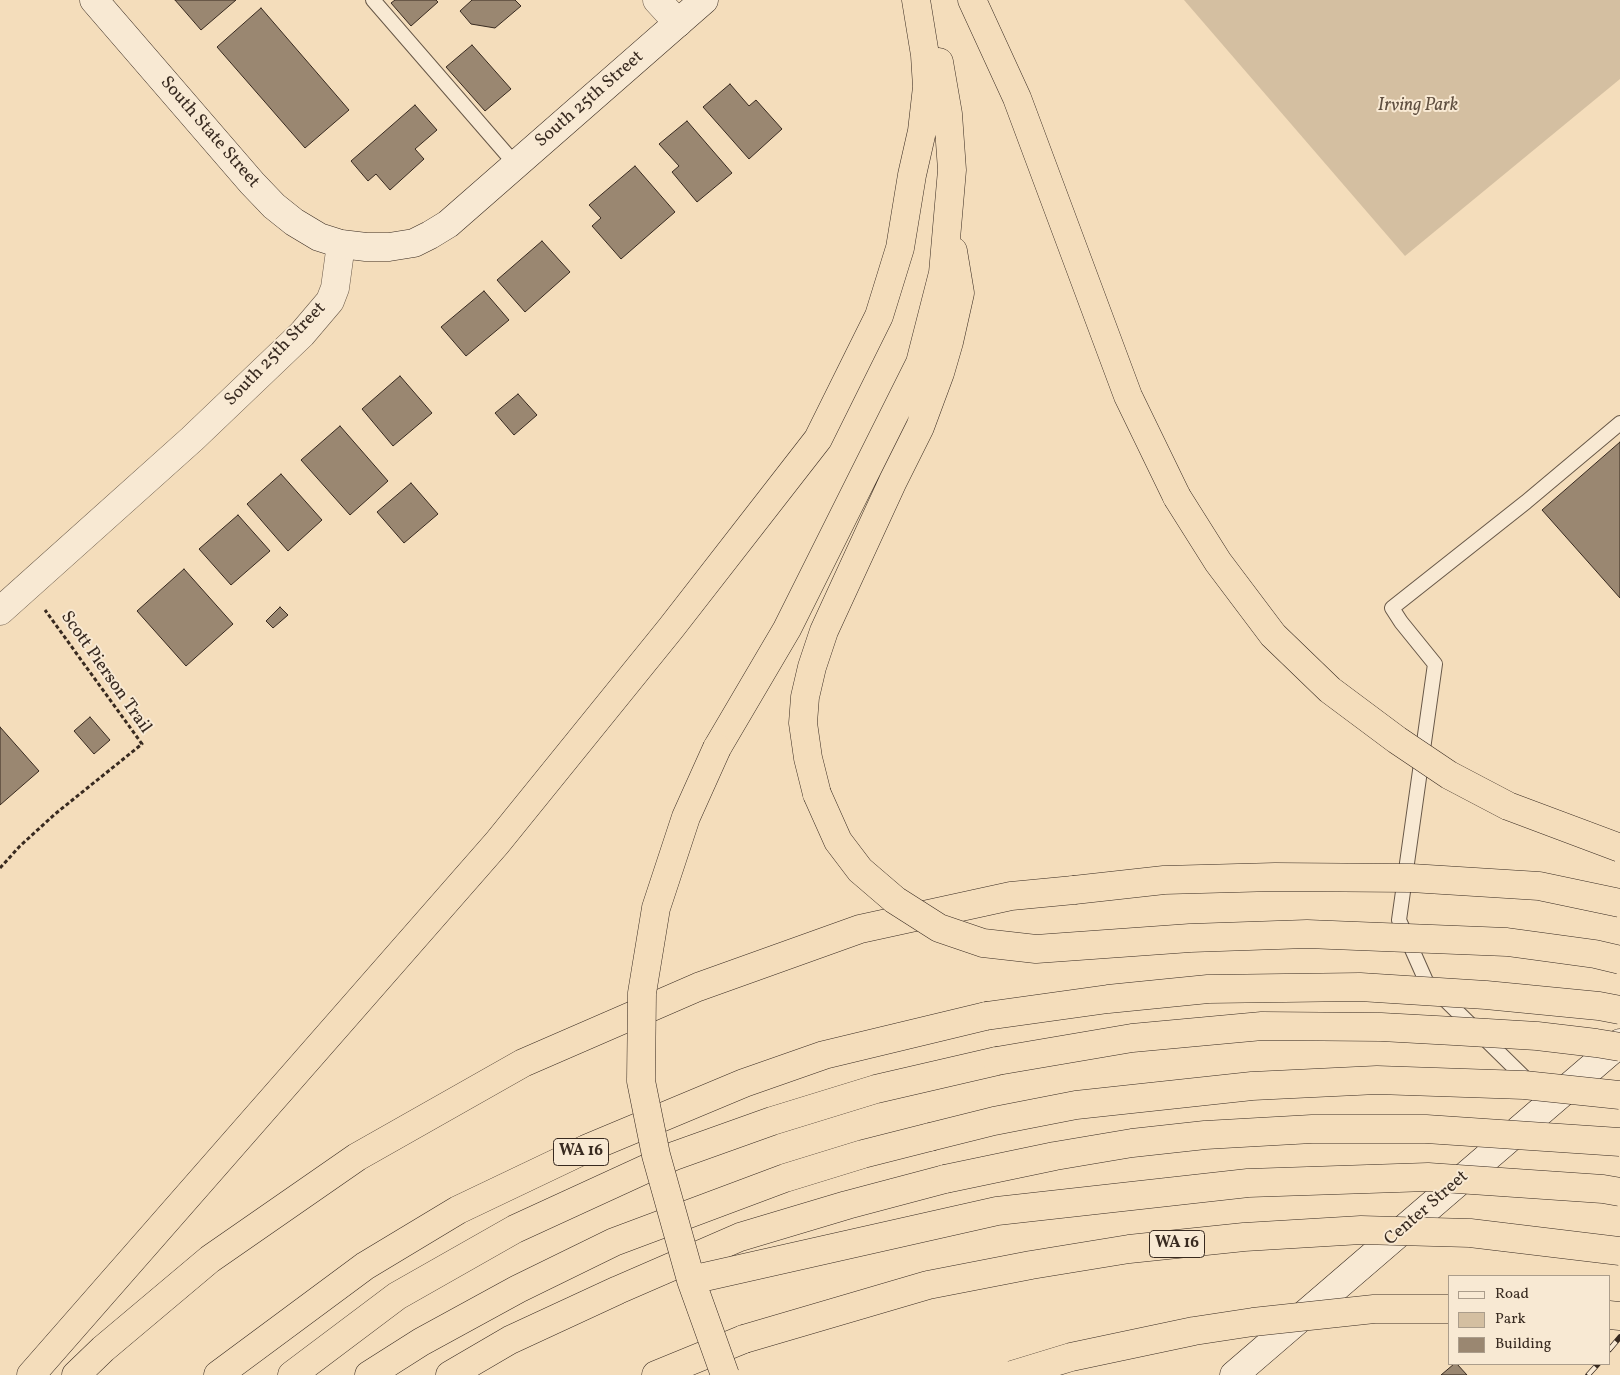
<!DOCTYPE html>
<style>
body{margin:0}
#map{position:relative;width:1620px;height:1375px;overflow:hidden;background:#f4ddbb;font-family:Vollkorn,serif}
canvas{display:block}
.legend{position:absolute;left:1448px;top:1275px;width:162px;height:90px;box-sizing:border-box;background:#f8e9d3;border:1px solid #ab9d8b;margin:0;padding:6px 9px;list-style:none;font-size:15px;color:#382a20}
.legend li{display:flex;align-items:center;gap:10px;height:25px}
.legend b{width:25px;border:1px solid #ab9d8b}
</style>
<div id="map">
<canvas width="1620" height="1375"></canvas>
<ul class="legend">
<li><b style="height:6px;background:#f8e9d3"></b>Road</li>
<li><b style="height:14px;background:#d4bfa1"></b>Park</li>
<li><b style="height:14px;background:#9a8771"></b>Building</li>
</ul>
</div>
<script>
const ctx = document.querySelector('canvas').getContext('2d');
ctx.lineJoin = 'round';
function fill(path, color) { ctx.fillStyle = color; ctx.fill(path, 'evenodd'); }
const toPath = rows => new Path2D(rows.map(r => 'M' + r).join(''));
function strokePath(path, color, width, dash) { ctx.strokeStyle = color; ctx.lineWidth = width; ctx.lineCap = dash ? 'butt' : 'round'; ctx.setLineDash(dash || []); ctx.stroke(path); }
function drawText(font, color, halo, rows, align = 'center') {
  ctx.font = font + ' Vollkorn,serif'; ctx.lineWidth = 4; ctx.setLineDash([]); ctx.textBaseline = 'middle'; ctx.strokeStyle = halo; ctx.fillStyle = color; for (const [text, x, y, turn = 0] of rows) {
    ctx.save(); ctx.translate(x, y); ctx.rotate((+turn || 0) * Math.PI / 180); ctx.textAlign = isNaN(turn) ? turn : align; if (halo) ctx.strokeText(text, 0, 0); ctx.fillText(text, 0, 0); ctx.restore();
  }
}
const green = toPath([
 [1184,0,1620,0,1620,79,1405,256]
]);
const building = toPath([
 [175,0,236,0,201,30,175,0],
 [395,0,436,0,438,2,411,26,391,3,395,0],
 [472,0,515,0,521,6,495,28,471,24,460,11,472,0],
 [261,8,349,110,305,148,217,47,261,8],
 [472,45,511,89,485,111,446,67,472,45],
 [730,84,749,106,756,100,782,129,749,159,703,107,730,84],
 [415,105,437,130,415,149,424,159,390,190,376,174,368,181,351,161,415,105],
 [687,121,732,173,697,202,672,172,679,166,659,144,687,121],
 [635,166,675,212,621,259,592,226,601,218,589,205,635,166],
 [542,241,570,272,525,312,497,280,542,241],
 [484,291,509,320,466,356,441,327,484,291],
 [400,376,432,413,393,446,362,409,400,376],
 [518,394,537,415,514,435,495,413,518,394],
 [340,426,388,481,350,515,301,460,340,426],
 [1620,442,1620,598,1542,510,1620,442],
 [281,474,322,520,288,551,247,504,281,474],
 [411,483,438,514,404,543,377,512,411,483],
 [238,515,270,551,231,585,199,549,238,515],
 [184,569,233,624,186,666,137,611,184,569],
 [280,607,288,615,273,628,266,621,280,607],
 [90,717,110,740,94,754,74,731,90,717],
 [0,727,39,771,0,805,0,727],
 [1454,1364,1457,1364,1467,1375,1441,1375,1454,1364]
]);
const path = toPath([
 [0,868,20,846,55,814,142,744,45,610]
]);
const lane = toPath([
 [373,0,516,165],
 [1532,1085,1426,981,1399,920,1435,664,1401,622,1392,608,1526,502,1620,423]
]);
const street = toPath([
 [657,0,678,23],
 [0,611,192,439,302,334,330,301,335,288,341,244]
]);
const secondary = toPath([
 [94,0,252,183,274,206,294,222,319,237,341,244,366,247,389,247,414,243,430,235,448,224,704,0],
 [1234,1375,1620,1043]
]);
const highway = toPath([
 [972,0,1017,98,1128,396,1177,497],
 [717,748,787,629,920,363,943,273,952,170,948,114,939,62],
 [817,794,808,758,803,723,805,697,812,667,824,631,893,481,920,427,940,373,949,342,960,293,953,251],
 [1609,1315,1620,1316],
 [31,1375,497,843,671,628,818,439,879,316,900,248,912,175,922,131,927,87,925,55,916,0],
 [76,1375,103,1349,210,1259,357,1157,523,1063,698,987,860,929,1011,896,1074,890],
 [218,1375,365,1266,458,1210,586,1149,744,1083,824,1055,986,1016],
 [292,1375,397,1296,515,1229,674,1156,772,1121,876,1089,997,1061],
 [369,1375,421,1342,518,1289,614,1242,785,1178,863,1154,930,1137],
 [450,1375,510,1340,618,1290,740,1237,847,1205,945,1179],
 [656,1375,744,1339]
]);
const rail = toPath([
 [1609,1350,1620,1337],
 [1588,1375,1598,1364]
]);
const highwayBridge = toPath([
 [1177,497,1218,562,1273,635,1330,690,1397,740,1449,775,1508,806,1620,848],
 [717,748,686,817,656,908,642,993,641,1081,656,1155,691,1280,725,1375],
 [817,794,838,841,860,870,895,900,939,928,983,943,1036,949,1190,938,1307,934,1507,942,1595,954,1620,960],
 [1074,890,1164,880,1275,877,1411,878,1539,886,1620,903],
 [986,1016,1108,999,1208,989,1360,987,1486,995,1599,1006,1620,1010],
 [997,1061,1132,1038,1262,1026,1381,1027,1454,1031,1537,1036,1596,1043,1620,1047],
 [930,1137,994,1121,1076,1105,1252,1086,1377,1080,1524,1085,1620,1095],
 [945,1179,1055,1156,1132,1143,1205,1135,1312,1129,1426,1129,1620,1142],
 [691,1280,997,1211,1248,1183,1428,1177,1603,1189,1620,1192],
 [744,1339,928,1285,1031,1265,1129,1249,1244,1237,1361,1230,1470,1233,1620,1251],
 [1012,1375,1071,1357,1194,1331,1253,1322,1374,1309,1449,1309]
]);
const shields = [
 [581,1152,55],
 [1177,1244,55]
];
const shieldNames = [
 ["WA 16",581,1152],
 ["WA 16",1177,1244]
];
const streetNames = [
 ["South 25th Street",590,100,-41],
 ["South State Street",209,133,49],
 ["South 25th Street",276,355,-46],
 ["Scott Pierson Trail",105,673,55],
 ["Center Street",1427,1209,-41]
];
const parkNames = [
 ["Irving Park",1418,107]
];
fill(green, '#d4bfa1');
fill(building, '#9a8771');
strokePath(building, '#382a20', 1);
strokePath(lane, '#675747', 16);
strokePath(street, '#675747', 29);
strokePath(secondary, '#382a20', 29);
strokePath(highway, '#382a20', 29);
strokePath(path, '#382a20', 3, [4, 2.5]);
strokePath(lane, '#f8e9d3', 14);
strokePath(street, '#f8e9d3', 28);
strokePath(secondary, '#f8e9d3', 28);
strokePath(highway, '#f4ddbb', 28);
strokePath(rail, '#382a20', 5.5);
strokePath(rail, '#f8e9d3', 4, [11]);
strokePath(highwayBridge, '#382a20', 29, []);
strokePath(highwayBridge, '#f4ddbb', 28);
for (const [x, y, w] of shields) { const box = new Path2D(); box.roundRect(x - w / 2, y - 13.5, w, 27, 4); ctx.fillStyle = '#f8e9d3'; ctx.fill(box); strokePath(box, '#382a20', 1); }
drawText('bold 16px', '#382a20', null, shieldNames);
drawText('18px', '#382a20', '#f8e9d3', streetNames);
drawText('italic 18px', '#5f4f40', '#f8e9d3', parkNames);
</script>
